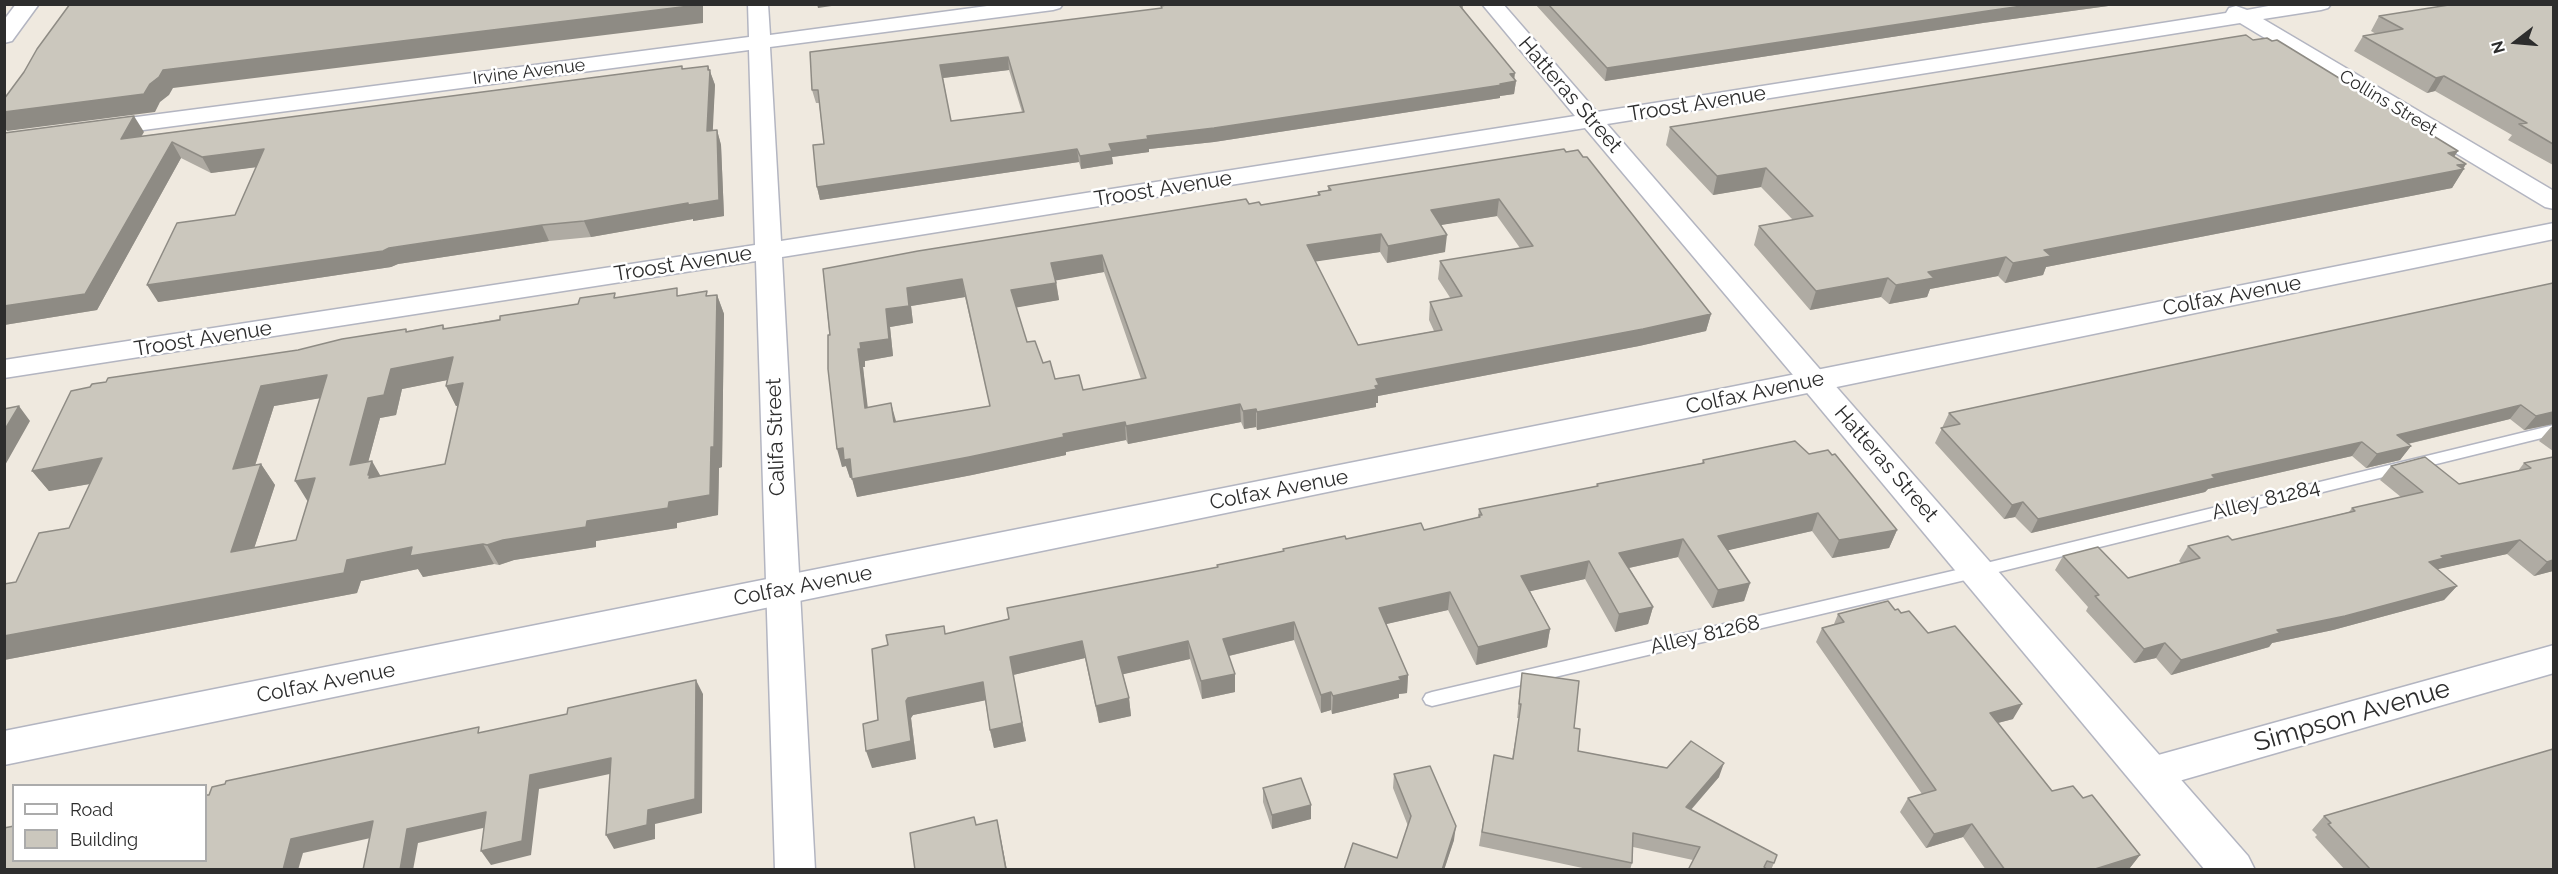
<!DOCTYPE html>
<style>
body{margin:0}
#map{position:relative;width:2558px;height:874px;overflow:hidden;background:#efe9df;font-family:Raleway,sans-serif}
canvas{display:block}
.frame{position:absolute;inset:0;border:6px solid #2d2d2d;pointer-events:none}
.legend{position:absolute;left:12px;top:784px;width:195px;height:78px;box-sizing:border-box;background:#fff;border:2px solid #ababab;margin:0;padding:8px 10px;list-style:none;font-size:18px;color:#2d2d2d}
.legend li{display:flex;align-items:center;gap:12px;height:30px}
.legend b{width:30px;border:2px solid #ababab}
.north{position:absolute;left:2486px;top:12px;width:60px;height:60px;-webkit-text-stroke:4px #fff;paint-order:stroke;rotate:254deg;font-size:16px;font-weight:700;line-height:24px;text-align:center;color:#2d2d2d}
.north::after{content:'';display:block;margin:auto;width:21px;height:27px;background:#2d2d2d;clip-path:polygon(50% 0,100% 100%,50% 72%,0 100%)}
</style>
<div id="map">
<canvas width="2558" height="874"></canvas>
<div class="frame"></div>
<ul class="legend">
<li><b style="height:8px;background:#fff"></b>Road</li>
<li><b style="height:16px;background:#cbc7bd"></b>Building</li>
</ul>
<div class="north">N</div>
</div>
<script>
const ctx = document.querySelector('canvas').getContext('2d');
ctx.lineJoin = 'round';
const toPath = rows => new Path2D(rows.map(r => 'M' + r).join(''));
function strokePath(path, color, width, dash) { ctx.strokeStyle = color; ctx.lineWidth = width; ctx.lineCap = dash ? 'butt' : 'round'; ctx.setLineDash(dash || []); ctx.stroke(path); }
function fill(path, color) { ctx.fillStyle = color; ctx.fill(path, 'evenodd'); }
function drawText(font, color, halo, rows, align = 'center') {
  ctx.font = font + ' Raleway,sans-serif'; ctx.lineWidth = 5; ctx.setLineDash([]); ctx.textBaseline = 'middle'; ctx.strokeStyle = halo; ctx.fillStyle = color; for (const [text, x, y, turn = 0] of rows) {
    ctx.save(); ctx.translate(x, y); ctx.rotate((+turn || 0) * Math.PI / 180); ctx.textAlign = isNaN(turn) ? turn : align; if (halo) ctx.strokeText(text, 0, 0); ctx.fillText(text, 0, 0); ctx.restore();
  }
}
const service = toPath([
 [2554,425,2554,435,1978,577,1432,706,1426,704,1423,699,1426,694,1432,692,1978,565,2554,425]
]);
const minor = toPath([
 [748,4,768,4,770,35,1002,4,1063,4,1060,8,1053,10,770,47,781,241,1575,116,1482,4,1503,4,1597,112,2226,13,2229,8,2236,6,2247,10,2279,4,2331,4,2328,8,2321,10,2263,19,2554,191,2554,209,2545,207,2240,23,1607,124,1824,374,1828,381,1824,388,1814,390,1804,388,1585,128,782,257,815,870,775,870,756,261,4,378,4,360,755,245,749,50,98,136,90,134,86,129,90,124,98,122,749,37,748,4],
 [2554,645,2554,673,2151,789,2138,784,2132,773,2138,762,2151,757,2554,645]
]);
const tertiary = toPath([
 [1814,371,1825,374,2248,856,2255,870,2205,870,1803,388,1798,381,1803,374,1814,371]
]);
const secondary = toPath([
 [16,4,39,4,12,41,4,43,4,20,16,4],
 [2554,223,2554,239,4,765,4,731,2554,223]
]);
const wall = toPath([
 [1535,4,2123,4,1983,23,1605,81],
 [2553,4,2553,165,2508,140,2512,135,2435,91,2427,93,2354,51,2363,36,2376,34,2371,31,2379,16],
 [1463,5,1463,9,1516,81,1514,94,1500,96,1500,98,1214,142,1149,149,1149,152,1112,157,1113,164,1081,169,1079,162,820,200,817,187,824,144,819,103,816,103,812,90,1161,8,1161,6],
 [1009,70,1022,112,951,121,943,78],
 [708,66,715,85,712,130,717,130,721,145,724,216,693,221,693,219,591,237,549,241,398,264,391,267,158,302,235,215,256,167,211,173,181,158,97,310,4,325,144,132,141,136],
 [1670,127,2454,157,2466,164,2452,188,2046,267,2043,275,2005,283,1998,276,1930,289,1927,297,1889,304,1881,297,1810,310,1754,245,1759,226,1793,220,1761,187,1713,195,1666,145],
 [1564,149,1711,314,1706,331,1639,346,1378,396,1378,403,1376,403,1376,407,1257,430,1256,427,1244,429,1241,422,1128,444,1126,440,1066,452,1066,455,972,475,857,497,852,477,850,478,846,466,842,467,823,269,1249,204,1261,205,1318,196,1318,192,1328,191,1328,186],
 [1497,216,1520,248,1440,261,1438,279,1451,299,1430,302,1429,320,1434,331,1358,345,1315,261,1380,252,1387,263,1445,252,1440,225],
 [1104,272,1141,379,1083,390,1055,379,1027,342,1016,307,1059,300,1056,280],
 [965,297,990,406,896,422,867,407,863,367,865,367,865,361,893,356,890,327,913,323,911,306],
 [2553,283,2553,424,2524,430,2510,419,2408,444,2411,446,2400,460,2366,468,2352,456,2208,489,2205,492,2031,533,2015,517,2004,519,1935,443,1949,413],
 [680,295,709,296,717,295,724,314,722,467,719,468,718,515,677,523,677,528,596,541,596,547,514,560,499,565,494,564,423,577,418,569,361,581,357,593,4,660,4,584,16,582,69,528,90,484,49,491,32,471,298,350,406,329,407,331,443,325,445,329,617,297],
 [447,380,446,386,456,406,458,406,445,464,380,476,368,462,380,418,396,415,402,389],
 [320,398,308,501,296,540,254,548,275,485,261,464,255,466,274,406],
 [2553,426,2553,451,2539,441,2551,427],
 [1809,454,1897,530,1889,548,1832,558,1812,531,1728,550,1750,583,1744,601,1712,608,1678,557,1629,568,1653,607,1648,624,1615,632,1585,579,1530,591,1550,629,1547,647,1476,665,1448,610,1386,624,1408,675,1407,693,1399,694,1399,698,1332,714,1331,710,1321,713,1294,640,1229,656,1235,692,1202,699,1190,659,1123,674,1129,698,1131,716,1099,723,1085,658,1013,675,1026,741,994,748,990,730,985,700,913,715,911,718,916,759,872,768,888,645,946,634,1009,619,1217,568,1217,565,1283,551,1283,549,1346,539,1424,530,1478,518,1479,509,1596,487,1597,484,1702,463,1703,460],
 [2553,457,2553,571,2534,576,2507,554,2437,569,2457,586,2444,600,2333,630,2272,643,2269,647,2171,675,2156,658,2134,663,2086,611,2088,607,2055,570,2063,556,2128,578,2182,564,2179,561,2188,546,2232,540,2349,512,2352,508,2401,497,2380,480,2391,466,2459,484,2518,471,2524,463],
 [1895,610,1901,613,1928,633,2013,719,1998,723,2052,791,2083,798,2140,855,2129,869,1986,870,1963,837,1926,848,1900,812,1908,798,1922,794,1816,642,1822,628,1834,624,1838,614],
 [1522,673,1574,728,1578,751,1719,777,1691,810,1774,863,1771,870,1688,870,1693,860,1633,847,1632,863,1630,870,1592,870,1479,846,1494,755,1512,759,1519,718,1517,718,1520,688],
 [1394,774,1454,840,1444,870,1344,870,1397,858,1408,826,1393,788],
 [1263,788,1311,819,1272,829,1263,802],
 [2324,816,2553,870,2345,870,2315,837,2317,835,2312,830]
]);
const shadedWall = toPath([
 [698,4,703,4,703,23,173,88,169,95,160,102,155,112,7,131,4,127,4,112,150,84,163,70],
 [817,4,845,4,818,8],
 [2036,4,2123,4,1983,23,1605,81,1607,68,1987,11],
 [1008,57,1009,70,943,78,940,65],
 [708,66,715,85,712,147,707,131],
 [1515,73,1514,82,1516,81,1514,94,1500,96,1500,98,1214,142,1149,149,1149,152,1112,157,1113,164,1081,169,1080,156,1109,144,1147,136,1500,84,1510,74],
 [2444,76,2435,91,2427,93,2436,78],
 [134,116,144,132,131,154,121,139],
 [717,130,721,145,724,216,693,221,693,219,591,237,584,221],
 [172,142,181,158,97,310,4,325,4,306],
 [264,149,273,165,211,173,202,157],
 [1077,149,1079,162,820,200,817,187],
 [2458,151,2446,169,2448,153],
 [2466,164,2462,170,2464,169,2452,188,2046,267,2043,275,2005,283,2013,263,2044,250],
 [1766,168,1761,187,1713,195,1717,176],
 [1499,199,1497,216,1429,227,1431,210],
 [542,225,549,241,398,264,391,267,158,302,147,285],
 [1381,234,1380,252,1306,263,1307,245],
 [1447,235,1445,252,1387,263,1388,246],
 [1102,255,1104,272,1053,281,1051,263],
 [2006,257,1998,276,1930,289,1927,297,1889,304,1896,285,1928,272],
 [1888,278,1881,297,1810,310,1816,291],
 [962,279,965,297,911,306,913,323,890,327,893,356,865,361,865,367,863,367,870,426,865,408,858,349,860,343,886,309,907,288],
 [1056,283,1059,300,1014,308,1011,290],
 [717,295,724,314,722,467,719,468,718,515,677,523,677,528,596,541,596,547,514,560,499,565,487,545,503,540,669,502],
 [1711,314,1706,331,1639,346,1378,396,1378,403,1376,403,1376,407,1257,430,1257,412,1376,379],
 [453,357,463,377,402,389,396,415,380,418,362,485,350,465,368,398,391,369],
 [327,375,339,395,274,406,247,490,233,469,261,386],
 [463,383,473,403,456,406,446,386],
 [891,403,896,421,898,440,894,422],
 [1240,404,1241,422,1128,444,1126,426],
 [2521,405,2510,419,2386,449,2397,435],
 [19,406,30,421,4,467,4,431],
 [1256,409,1256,427,1244,429,1243,411],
 [2553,412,2553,424,2524,430,2536,416],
 [1125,422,1126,440,1066,452,1066,455,972,475,857,497,852,479,1063,434],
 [2362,442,2352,456,2208,489,2205,492,2031,533,2038,519,2212,475],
 [2411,446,2400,460,2366,468,2377,454],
 [843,448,850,459,855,477,850,478,846,466,842,467,837,449],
 [102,458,118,479,49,491,32,471],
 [372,461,384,482,381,492,368,475],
 [261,464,275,485,246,573,231,552],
 [315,478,308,502,295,481],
 [2023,502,2015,517,2004,519,2012,505],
 [1818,513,1812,531,1712,554,1718,536],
 [1897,530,1889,548,1832,558,1839,540],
 [1683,539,1678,557,1615,571,1619,553],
 [2520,540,2507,554,2434,570,2429,562,2441,556],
 [483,544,494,564,423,577,418,569,361,581,357,593,4,660,4,636,347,560,412,547],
 [2553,560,2553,571,2534,576,2547,562],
 [1589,561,1585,579,1518,594,1521,576],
 [1750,583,1744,601,1712,608,1718,590],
 [2457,586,2444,600,2333,630,2272,643,2269,647,2171,675,2181,660,2277,630],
 [1450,592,1448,610,1378,626,1379,608],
 [1653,607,1648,624,1615,632,1619,614],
 [1294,622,1294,640,1224,657,1223,639],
 [1550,629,1547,647,1476,665,1478,647],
 [1082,641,1085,658,1013,675,1026,741,994,748,990,730,1010,657],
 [1188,641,1190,659,1120,675,1118,657],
 [2165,643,2156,658,2134,663,2144,649],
 [1235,674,1235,692,1202,699,1201,681],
 [1408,675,1407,693,1399,694,1399,698,1332,714,1333,696],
 [696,680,703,694,702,813,655,824,655,839,614,849,606,835,648,810],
 [983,682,987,700,913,715,911,718,916,759,872,768,866,751,908,698],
 [1331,692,1331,710,1321,713,1321,695],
 [1129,698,1131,716,1099,723,1096,706],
 [2022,704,2013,719,1982,727,1990,713],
 [611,758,619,772,539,789,531,855,491,865,481,851,530,775],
 [1724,763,1719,777,1681,821,1686,807],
 [1311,805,1311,819,1272,829,1272,815],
 [486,812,496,825,418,843,413,870,400,870,407,829],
 [997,820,1000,834,1007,870,1006,870],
 [373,821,384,835,303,853,298,870,283,870,291,839],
 [1972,824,1963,837,1926,848,1934,834],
 [1456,826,1454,840,1444,870,1442,870],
 [2140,855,2129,869,2128,870,2092,870]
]);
const building = toPath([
 [70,4,698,4,698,5,163,70,159,77,150,84,144,94,4,112,4,99,24,72,37,49,70,4],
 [1171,4,1463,4,1463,5,1460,6,1515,73,1510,74,1516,81,1500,84,1502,85,1214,128,1147,136,1148,139,1109,144,1112,151,1080,156,1077,149,817,187,813,145,824,144,818,90,812,90,810,52,1162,8,1161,6,1171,4],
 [1008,57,1024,112,951,121,940,65,1008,57],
 [1548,4,2036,4,1987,11,1607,68,1548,4],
 [2455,4,2553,4,2553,144,2519,124,2527,123,2444,76,2436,78,2363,36,2403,29,2379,16,2455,4],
 [2246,35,2253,40,2267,38,2272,41,2277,40,2458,151,2448,153,2466,164,2457,165,2464,169,2044,250,2051,256,2013,263,2006,257,1928,272,1934,278,1896,285,1888,278,1816,291,1759,226,1813,216,1766,168,1717,176,1670,127,2246,35],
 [682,66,682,69,708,66,708,70,710,70,707,131,717,130,719,200,688,205,688,203,584,221,542,225,389,248,383,251,147,285,177,223,235,215,264,149,202,157,172,142,85,294,4,306,4,133,134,116,121,139,682,66],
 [1564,149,1566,152,1578,150,1583,157,1587,157,1711,314,1643,329,1376,379,1379,385,1375,386,1377,389,1257,412,1256,409,1243,411,1240,404,1126,426,1125,422,1063,434,1064,437,969,457,852,479,850,459,844,460,843,448,837,449,828,369,828,335,830,335,823,269,918,251,1246,199,1249,204,1259,202,1261,205,1320,195,1318,192,1331,190,1328,186,1564,149],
 [1499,199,1533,246,1440,261,1462,296,1430,302,1442,330,1358,345,1307,245,1381,234,1388,246,1447,235,1431,210,1499,199],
 [1102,255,1146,378,1083,390,1079,375,1055,379,1050,361,1043,363,1035,341,1027,342,1011,290,1056,283,1051,263,1102,255],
 [962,279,990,406,894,422,891,403,865,408,858,349,861,349,860,343,889,339,886,309,909,306,907,288,962,279],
 [2553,283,2553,412,2536,416,2521,405,2397,435,2411,446,2377,454,2362,442,2212,475,2215,478,2038,519,2023,502,2012,505,1941,428,1960,424,1949,413,2553,283],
 [677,288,677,296,707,291,706,296,717,295,714,447,711,447,710,495,669,502,668,508,587,521,586,527,503,540,487,545,483,544,410,556,412,547,347,560,344,573,4,636,4,584,16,582,39,533,69,528,102,458,32,471,71,391,90,387,92,384,106,382,108,378,298,350,342,339,406,329,406,332,443,325,443,329,500,320,500,316,578,304,580,298,615,293,614,298,677,288],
 [453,357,446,386,463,383,445,464,369,478,370,475,368,475,372,461,350,465,368,398,384,395,391,369,453,357],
 [327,375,295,481,315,478,296,540,231,552,261,464,233,469,261,386,327,375],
 [19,406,4,431,4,409,19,406],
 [1795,441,1809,454,1828,450,1832,455,1835,454,1897,530,1839,540,1818,513,1718,536,1750,583,1718,590,1683,539,1619,553,1653,607,1619,614,1589,561,1521,576,1550,629,1478,647,1450,592,1379,608,1408,675,1399,677,1401,680,1333,696,1331,692,1321,695,1294,622,1223,639,1235,674,1201,681,1188,641,1118,657,1129,698,1096,706,1082,641,1010,657,1022,723,990,730,983,682,908,698,906,701,911,741,866,751,863,724,878,720,872,649,888,645,886,635,944,626,945,634,1009,619,1007,608,1218,567,1217,565,1284,551,1283,549,1345,536,1346,539,1421,523,1424,530,1480,517,1479,515,1482,515,1479,509,1598,486,1597,484,1704,463,1703,460,1795,441],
 [2425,457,2459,484,2531,468,2524,463,2553,457,2553,560,2547,562,2520,540,2441,556,2444,558,2429,562,2457,586,2345,616,2277,630,2280,633,2181,660,2165,643,2144,649,2095,596,2099,595,2063,556,2098,547,2128,578,2200,558,2188,546,2228,536,2232,540,2355,511,2352,508,2423,492,2391,466,2425,457],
 [1888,601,1895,610,1898,609,1901,613,1909,611,1928,633,1955,626,2022,704,1990,713,2052,791,2073,786,2083,798,2092,795,2140,855,2092,870,2005,870,1972,824,1934,834,1908,798,1936,790,1822,628,1844,622,1838,614,1888,601],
 [1522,673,1579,681,1574,728,1580,729,1578,751,1667,768,1691,741,1724,763,1686,807,1777,855,1774,863,1767,861,1764,867,1768,870,1688,870,1700,847,1633,833,1632,863,1482,832,1494,755,1513,759,1521,704,1519,704,1522,673],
 [696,680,695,799,648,810,647,825,606,835,611,758,530,775,522,841,481,851,486,812,407,829,400,870,363,870,373,821,291,839,283,870,4,870,4,828,14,826,14,861,206,861,206,795,209,795,212,787,225,784,226,781,479,727,478,733,567,714,568,708,696,680],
 [2553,749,2553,870,2371,870,2328,824,2331,823,2324,816,2553,749],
 [1430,766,1456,826,1442,870,1344,870,1353,843,1397,858,1411,816,1394,774,1430,766],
 [1301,778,1311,805,1272,815,1263,788,1301,778],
 [974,817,976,825,997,820,1006,870,915,870,910,833,974,817]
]);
const farStreetnames = [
 ["Irvine Avenue",529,72,-7],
 ["Collins Street",2388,103,31]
];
const streetNames = [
 ["Hatteras Street",1570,95,49],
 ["Troost Avenue",1697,104,-9],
 ["Troost Avenue",1163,189,-9],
 ["Troost Avenue",683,264,-9],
 ["Colfax Avenue",2232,296,-11],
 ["Troost Avenue",203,339,-9],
 ["Colfax Avenue",1755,393,-12],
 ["Califa Street",776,437,-92],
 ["Hatteras Street",1886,464,49],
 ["Colfax Avenue",1279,490,-11],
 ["Alley 81284",2266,500,-14],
 ["Colfax Avenue",803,586,-11],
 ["Alley 81268",1705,635,-13],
 ["Colfax Avenue",326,683,-11]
];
const nearStreetnames = [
 ["Simpson Avenue",2352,716,-16]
];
strokePath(service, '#b3b5c1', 3);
strokePath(minor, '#b3b5c1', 3);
strokePath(tertiary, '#b3b5c1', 3);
strokePath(secondary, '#b3b5c1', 3);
fill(service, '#fff');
fill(minor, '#fff');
fill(tertiary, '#fff');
fill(secondary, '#fff');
fill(wall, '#afaba3');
fill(shadedWall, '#8e8b84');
fill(building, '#cbc7bd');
strokePath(building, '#8e8b84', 1.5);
drawText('18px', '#2d2d2d', '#fff', farStreetnames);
drawText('21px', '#2d2d2d', '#fff', streetNames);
drawText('26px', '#2d2d2d', '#fff', nearStreetnames);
</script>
